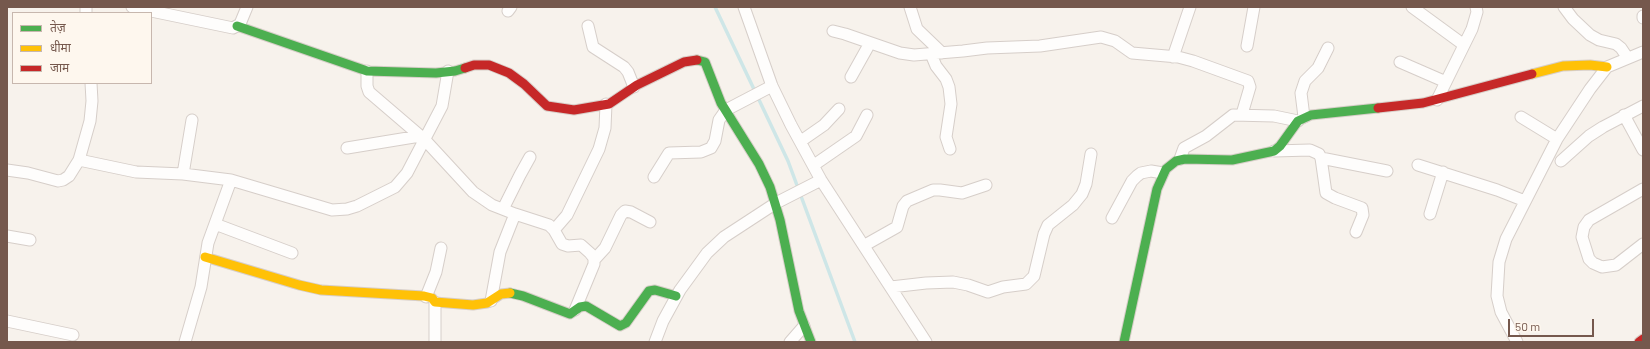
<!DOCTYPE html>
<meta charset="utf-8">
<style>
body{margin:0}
#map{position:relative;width:1650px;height:349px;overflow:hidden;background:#f7f2ec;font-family:Barlow,"Noto Sans Devanagari",sans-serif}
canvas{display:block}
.frame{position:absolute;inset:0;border:8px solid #75584d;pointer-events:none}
.legend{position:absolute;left:12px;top:12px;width:140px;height:72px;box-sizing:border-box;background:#fef7ee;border:1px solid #c7b7ae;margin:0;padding:5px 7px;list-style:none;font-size:12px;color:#75584d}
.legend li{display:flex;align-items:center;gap:8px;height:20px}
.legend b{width:20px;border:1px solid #c7b7ae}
.scale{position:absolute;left:1508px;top:319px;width:86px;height:18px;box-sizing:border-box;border:2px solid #75584d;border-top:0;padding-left:5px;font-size:12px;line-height:14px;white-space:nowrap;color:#75584d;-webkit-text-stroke:3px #fef7ee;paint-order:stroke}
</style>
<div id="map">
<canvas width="1650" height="349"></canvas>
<div class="frame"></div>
<ul class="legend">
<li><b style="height:5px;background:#4caf50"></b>तेज़</li>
<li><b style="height:5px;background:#ffc107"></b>धीमा</li>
<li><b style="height:5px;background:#c62828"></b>जाम</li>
</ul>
<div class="scale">50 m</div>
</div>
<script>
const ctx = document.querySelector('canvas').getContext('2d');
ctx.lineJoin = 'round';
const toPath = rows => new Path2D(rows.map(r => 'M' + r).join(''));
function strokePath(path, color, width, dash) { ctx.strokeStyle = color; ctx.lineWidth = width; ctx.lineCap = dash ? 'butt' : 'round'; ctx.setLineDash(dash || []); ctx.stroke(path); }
const stream = toPath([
 [715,7,788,161,855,342]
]);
const street = toPath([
 [86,7,86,13],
 [132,7,233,28,240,24,247,7],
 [744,7,772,86,791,125,821,180,926,342],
 [910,7,917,29,942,53],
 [1412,7,1464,45],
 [1564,7,1573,19,1590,35,1599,40,1616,44,1621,48,1627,57],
 [508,11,511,7],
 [1643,16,1643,18],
 [588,26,593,47,624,67,628,72,634,87],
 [833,31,845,34,900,53,914,55,963,51,987,48,1040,46,1101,37,1115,41,1132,53,1178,57,1193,61,1248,81,1250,87,1242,114],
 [1247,46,1254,7],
 [931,54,936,66,946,79,949,87,951,104,946,137,950,149],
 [1173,57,1190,7],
 [1400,62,1446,82],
 [367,71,367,86,369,92,425,140,473,192,492,205,515,214,549,225,554,230,562,244,568,246,581,245,590,253,594,258,594,264,575,310],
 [851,77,870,43],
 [1437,100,1472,29,1477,12,1476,7],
 [1624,115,1643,150],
 [1304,117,1301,93,1305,81,1318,68,1328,48],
 [1521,117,1557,139],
 [801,141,824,125,839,109],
 [347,148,420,136],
 [1274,151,1310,150,1319,154,1321,158,1326,193,1335,198,1362,208,1363,215,1356,232],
 [1321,158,1387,171],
 [1180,159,1184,148,1206,136,1233,115,1274,116,1298,121],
 [79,160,136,172,183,174,231,180,332,210,347,209,357,206,395,187,407,173,442,106,448,71],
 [1561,161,1589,136,1603,127,1643,106],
 [814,165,856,136,867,115],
 [1418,165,1497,190,1525,201],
 [7,170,28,173,58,181,63,180,69,176,79,160,90,121,92,101,91,83],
 [183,174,192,120],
 [654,177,669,153,701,152,711,148,715,141,719,120,726,110,772,86],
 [1643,189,1589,220,1584,227,1582,237,1589,259,1593,263,1602,267,1616,265,1643,244],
 [503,209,520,175,530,157],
 [1430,214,1443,172],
 [1112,218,1132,181,1137,176,1141,173,1151,171,1163,173],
 [215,224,292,253],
 [554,230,567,215,599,149,605,128,606,104],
 [7,236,30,240],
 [865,245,897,227,903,206,907,201,933,190,940,190,962,193,986,185],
 [594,260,605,248,621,215,625,211,631,212,650,222],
 [891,287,926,283,953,282,968,285,988,292,1003,287,1026,284,1034,276,1044,234,1048,225,1073,205,1082,194,1086,184,1091,154],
 [426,297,436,272,441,248],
 [491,301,500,252,515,214],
 [7,321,73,335],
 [185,342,201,287,208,243,231,180],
 [435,342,435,302],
 [655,342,663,321,680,290,707,253,724,237,776,203,821,180],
 [790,342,804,326],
 [1517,342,1501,312,1497,296,1499,262,1506,239,1557,139,1590,89,1607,67,1643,52]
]);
const fast = toPath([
 [237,26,367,71,436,73,455,71,465,68],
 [697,60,705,62,721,103,759,164,770,187,780,220,799,311,811,342],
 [510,293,523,296,570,314,580,307,586,306,620,326,626,323,649,291,655,290,676,296],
 [1124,342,1157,189,1166,169,1176,161,1185,159,1232,160,1274,151,1280,146,1298,121,1311,115,1378,108]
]);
const slow = toPath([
 [1532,74,1563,66,1590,65,1607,67],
 [205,257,299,285,321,290,424,296,432,298,435,302,473,305,487,303,501,294,510,293]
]);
const jam = toPath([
 [465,68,474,65,489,65,509,73,524,84,547,106,574,110,609,104,637,85,684,62,697,60],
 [1378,108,1423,103,1532,74],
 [1639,342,1643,339]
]);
strokePath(stream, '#cee6e7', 3.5);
strokePath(street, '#d6cec9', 13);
strokePath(fast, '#d7cec8', 11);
strokePath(slow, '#d7cec8', 11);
strokePath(jam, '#d7cec8', 11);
strokePath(street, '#fefdfc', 11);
strokePath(fast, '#4caf50', 9);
strokePath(slow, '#ffc107', 9);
strokePath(jam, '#c62828', 9);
</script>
